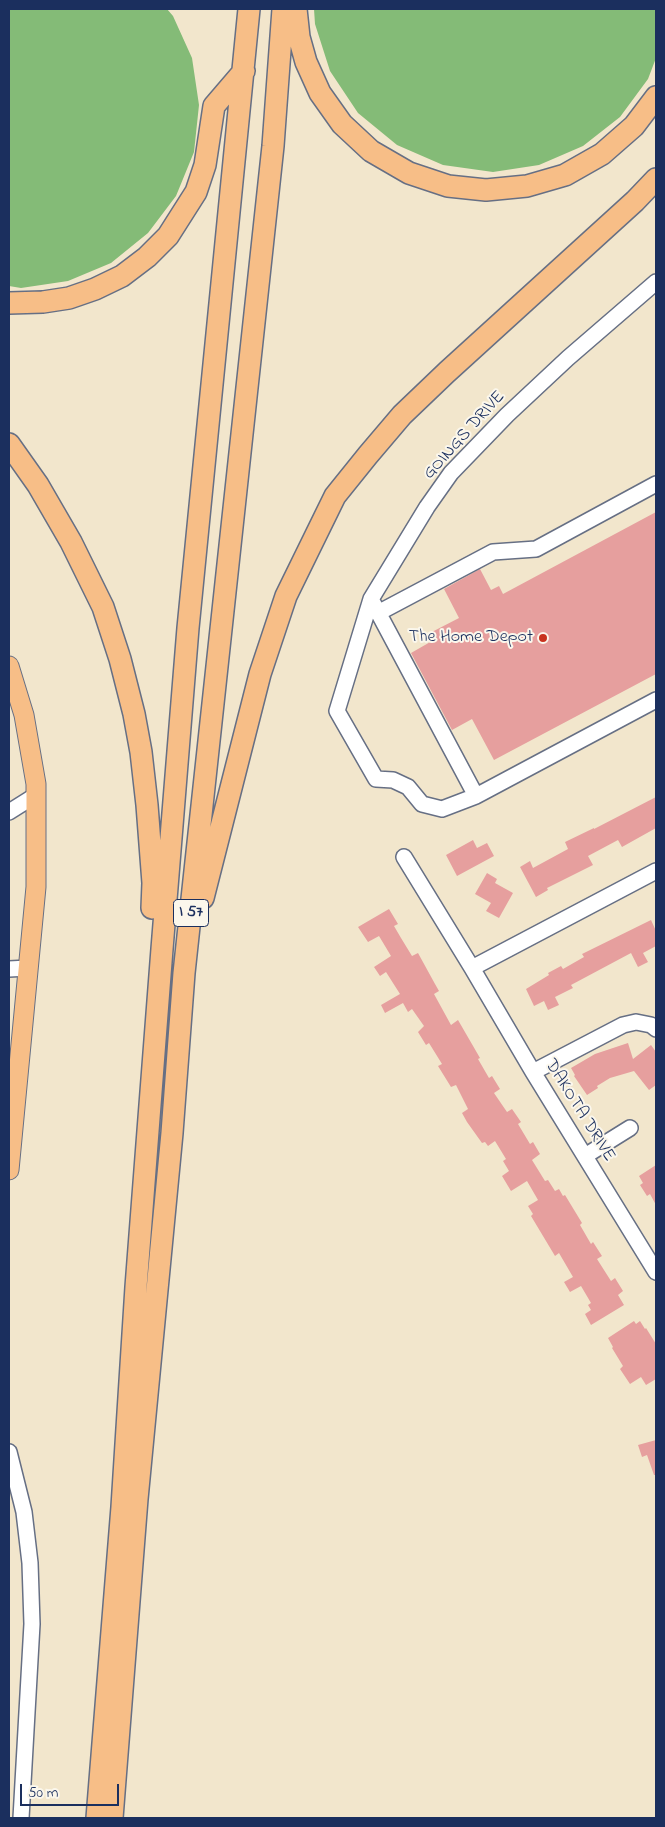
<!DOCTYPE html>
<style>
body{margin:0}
#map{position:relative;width:665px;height:1827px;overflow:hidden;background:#f2e6cc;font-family:"Indie Flower",sans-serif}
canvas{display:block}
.frame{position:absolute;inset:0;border:10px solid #1b2f5e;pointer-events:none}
.scale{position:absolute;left:20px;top:1784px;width:99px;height:22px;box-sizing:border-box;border:2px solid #1b2f5e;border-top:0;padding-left:6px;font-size:15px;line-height:18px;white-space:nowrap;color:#1b2f5e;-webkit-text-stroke:4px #fbf7ec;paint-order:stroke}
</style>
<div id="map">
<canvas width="665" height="1827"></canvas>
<div class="frame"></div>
<div class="scale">50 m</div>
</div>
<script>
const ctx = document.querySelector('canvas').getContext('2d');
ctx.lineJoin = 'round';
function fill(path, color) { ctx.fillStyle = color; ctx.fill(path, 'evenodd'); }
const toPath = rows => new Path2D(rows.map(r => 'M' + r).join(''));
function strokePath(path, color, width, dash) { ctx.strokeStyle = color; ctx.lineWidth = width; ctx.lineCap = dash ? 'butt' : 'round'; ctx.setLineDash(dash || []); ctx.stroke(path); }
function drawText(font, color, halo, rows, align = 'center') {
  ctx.font = font + ' "Indie Flower",sans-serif'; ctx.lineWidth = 4; ctx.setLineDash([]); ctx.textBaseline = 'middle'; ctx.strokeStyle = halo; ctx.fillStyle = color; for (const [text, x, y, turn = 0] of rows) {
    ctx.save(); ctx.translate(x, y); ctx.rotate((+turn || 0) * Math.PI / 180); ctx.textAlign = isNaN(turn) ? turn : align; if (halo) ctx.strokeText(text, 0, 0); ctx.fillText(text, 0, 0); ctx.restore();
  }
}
const forest = toPath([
 [9,9,167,9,173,16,192,58,199,105,194,152,176,196,148,233,111,263,68,281,21,288,9,286],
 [314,9,656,9,656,58,648,79,620,117,583,146,539,165,493,172,443,165,397,145,358,113,330,71,315,24]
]);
const building = toPath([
 [656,512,656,674,494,760,472,719,452,730,411,653,432,641,428,634,459,618,444,589,480,569,491,590,499,586,503,594],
 [656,797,656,828,622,847,618,840,588,856,593,865,547,888,548,890,536,897,520,867,530,861,533,868,568,849,565,842,594,828,594,829],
 [473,840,477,848,487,843,494,856,457,876,446,855],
 [487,873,497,879,495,883,513,893,499,918,486,911,491,903,475,894],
 [389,909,398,924,394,926,401,938,412,956,418,953,435,984,439,991,434,994,451,1025,458,1020,480,1058,478,1059,489,1078,492,1076,500,1089,494,1093,507,1112,512,1109,521,1122,518,1124,530,1144,533,1142,540,1154,532,1160,545,1181,548,1180,555,1191,559,1189,563,1196,565,1195,582,1223,580,1225,591,1244,593,1242,602,1256,597,1259,611,1281,615,1278,623,1291,618,1295,624,1305,591,1325,585,1314,591,1310,588,1305,591,1303,581,1286,570,1292,564,1282,573,1277,559,1253,555,1256,531,1216,533,1214,528,1206,538,1200,527,1181,511,1191,502,1176,509,1171,503,1161,506,1159,495,1141,488,1146,485,1142,482,1143,467,1122,462,1113,468,1109,456,1085,451,1087,438,1066,442,1064,429,1043,426,1045,418,1032,424,1026,412,1009,408,1012,403,1003,385,1013,381,1005,400,994,386,972,380,976,374,967,391,956,379,936,368,942,358,927],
 [651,920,656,931,656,946,643,953,648,962,638,967,631,953,571,985,573,988,555,997,559,1005,548,1010,544,1001,534,1006,526,989,549,975,548,973,561,966,563,969,584,957,582,954],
 [628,1043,633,1059,651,1045,656,1052,656,1085,649,1090,634,1071,610,1078,597,1086,598,1088,587,1095,574,1076,575,1075,571,1068,595,1054],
 [656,1165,656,1205,650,1194,647,1196,640,1185,643,1183,639,1176],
 [634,1321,636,1324,640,1321,645,1329,646,1328,656,1344,656,1379,646,1385,641,1377,630,1384,620,1369,623,1366,612,1348,613,1347,608,1338],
 [656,1440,656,1475,654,1475,647,1455,642,1457,638,1445]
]);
const minor = toPath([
 [371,599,476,796,656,700],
 [378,613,493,552,536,549,656,484],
 [476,796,442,809,422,804,408,787,393,780,376,779,337,711,371,599,427,507,451,473,507,415,568,358,656,282],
 [9,812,36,795],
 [404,857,472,968,533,1072,656,1272],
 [472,968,656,871],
 [9,969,28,968],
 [533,1072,623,1025,636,1022,651,1025,656,1029],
 [585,1156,630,1128],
 [9,1452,24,1512,30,1563,32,1624,21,1818]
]);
const major = toPath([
 [9,666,24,715,36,784,36,887,9,1170]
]);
const highway = toPath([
 [296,9,299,37,306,62,320,93,342,124,371,151,409,173,448,186,486,190,527,186,565,175,602,154,634,126,656,97],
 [9,303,43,302,69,298,95,289,122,276,147,257,168,236,196,192,205,165,214,106,244,71],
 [9,444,38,485,71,542,103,607,120,659,134,714,141,752,147,805,153,883,152,908],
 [203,898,260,674,286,596,335,496,368,455,402,415,447,372,635,201,656,179],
 [97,1818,122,1507,136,1287,162,949,188,628,249,9],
 [112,1818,137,1499,172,1133,184,973,273,146,283,9]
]);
const markers = [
 [543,638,5,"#c8321e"]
];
const shields = [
 [191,913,35]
];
const shieldNames = [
 ["I 57",191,913]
];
const streetNames = [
 ["GOINGS DRIVE",465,436,-48],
 ["DAKOTA DRIVE",579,1111,58]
];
const poiNames = [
 ["The Home Depot",533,638]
];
fill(forest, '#84bb77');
fill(building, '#e69f9e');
strokePath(minor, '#666f84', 18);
strokePath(major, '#666f84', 21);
strokePath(highway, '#666f84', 24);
strokePath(minor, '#fff', 15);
strokePath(major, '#f7be87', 19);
strokePath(highway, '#f7be87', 21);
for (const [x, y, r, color] of markers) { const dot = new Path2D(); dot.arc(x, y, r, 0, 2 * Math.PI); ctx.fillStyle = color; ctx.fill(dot); strokePath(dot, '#fbf7ec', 2); }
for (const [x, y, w] of shields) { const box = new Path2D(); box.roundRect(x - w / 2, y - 13.5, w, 27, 4); ctx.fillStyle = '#fbf7ec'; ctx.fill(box); strokePath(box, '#1b2f5e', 1); }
drawText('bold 16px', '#1b2f5e', null, shieldNames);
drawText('18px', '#1b2f5e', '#fbf7ec', streetNames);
drawText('18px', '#1b2f5e', '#fbf7ec', poiNames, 'right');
</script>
